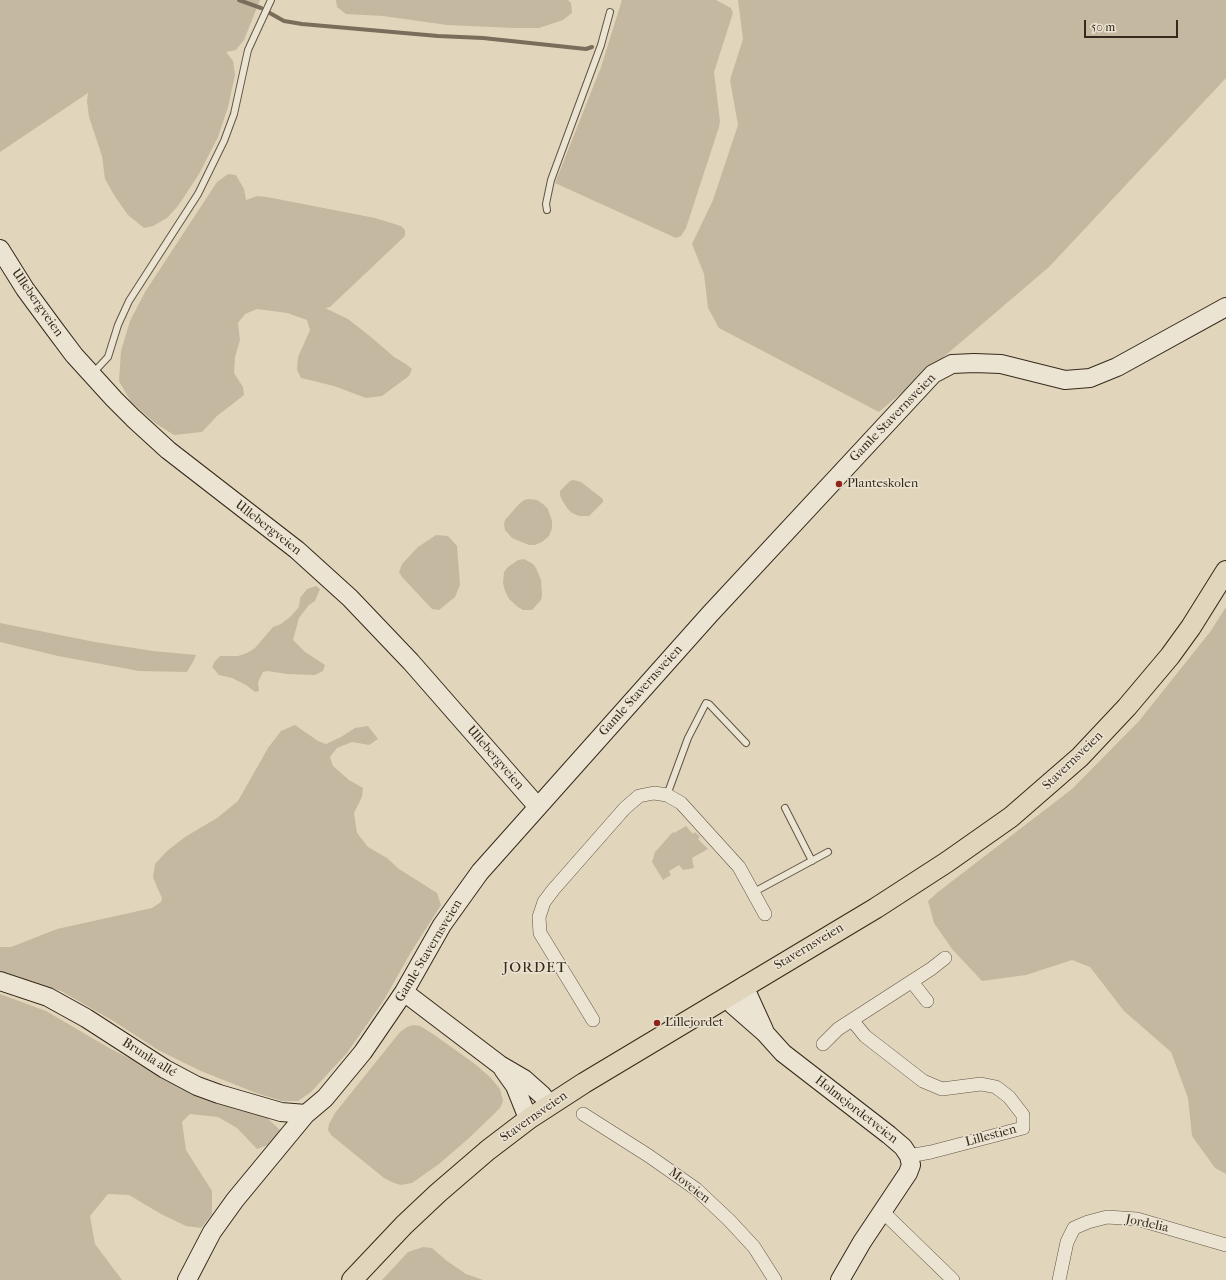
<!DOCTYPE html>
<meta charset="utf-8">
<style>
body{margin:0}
#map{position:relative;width:1226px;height:1280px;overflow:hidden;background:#e1d6bb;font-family:"IM FELL French Canon",serif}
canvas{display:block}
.scale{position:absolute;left:1084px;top:20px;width:94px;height:18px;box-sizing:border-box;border:2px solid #36291b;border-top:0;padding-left:5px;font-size:12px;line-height:14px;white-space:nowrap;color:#36291b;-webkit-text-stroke:3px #ece4d3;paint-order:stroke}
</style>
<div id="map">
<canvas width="1226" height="1280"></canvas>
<div class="scale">50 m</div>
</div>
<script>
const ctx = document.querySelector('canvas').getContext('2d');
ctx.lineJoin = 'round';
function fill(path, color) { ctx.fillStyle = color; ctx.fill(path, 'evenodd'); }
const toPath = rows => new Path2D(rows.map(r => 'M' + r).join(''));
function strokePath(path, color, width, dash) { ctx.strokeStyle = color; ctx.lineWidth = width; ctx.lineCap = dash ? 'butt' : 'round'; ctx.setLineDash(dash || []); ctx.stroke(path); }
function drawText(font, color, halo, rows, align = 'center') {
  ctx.font = font + ' "IM FELL French Canon",serif'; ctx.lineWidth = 3; ctx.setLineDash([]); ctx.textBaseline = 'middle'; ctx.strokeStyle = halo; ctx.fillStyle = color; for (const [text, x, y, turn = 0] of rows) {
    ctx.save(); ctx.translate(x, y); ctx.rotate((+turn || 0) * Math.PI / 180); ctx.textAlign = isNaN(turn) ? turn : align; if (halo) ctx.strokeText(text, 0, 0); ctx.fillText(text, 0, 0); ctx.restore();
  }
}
const green = toPath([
 [0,0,260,0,244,40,236,50,226,52,233,61,235,75,228,107,218,137,199,174,178,206,167,218,153,226,144,228,128,215,114,195,105,179,102,156,89,117,87,101,88,93,0,152],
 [336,0,568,0,571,3,572,13,563,20,539,28,514,28,447,25,383,16,346,14,337,7],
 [622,0,716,0,731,8,733,13,714,72,720,121,719,127,686,228,681,236,676,238,555,183,601,67],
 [738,0,1226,0,1226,78,1049,267,879,412,719,328,708,308,704,274,692,244,713,200,738,125,730,80,743,39],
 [228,174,236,175,244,189,246,200,257,196,267,197,375,218,401,226,405,230,405,236,330,307,325,308,348,319,371,337,394,357,406,364,412,369,409,376,382,396,366,398,334,386,301,378,297,370,298,357,310,330,307,320,287,313,257,309,245,314,238,323,240,340,235,357,234,373,243,387,244,395,217,416,202,432,174,435,155,423,131,402,119,381,121,351,130,321,145,292,217,182],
 [573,480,581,482,603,499,603,502,589,516,579,516,572,513,567,508,562,500,560,495,560,491,570,481],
 [529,499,537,500,543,504,548,509,552,521,552,528,549,536,542,542,535,545,529,545,512,538,505,530,504,524,505,520,519,504,524,500],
 [436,535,448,536,457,546,460,585,455,597,439,610,432,609,402,577,399,572,402,564,418,547],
 [524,559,533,564,536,568,541,580,542,595,541,600,532,610,523,610,518,607,509,599,505,591,503,583,504,572,508,567,518,560],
 [316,586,320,589,315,601,309,605,299,618,293,640,305,652,325,665,323,671,315,675,287,674,268,671,263,672,258,682,259,691,255,692,246,685,232,678,219,675,212,667,215,661,220,656,238,656,247,653,255,648,273,627,281,624,291,616,299,607,300,598,307,589],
 [1226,607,1226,1174,1215,1168,1192,1136,1188,1098,1171,1052,1124,1011,1090,967,1072,960,1026,975,982,981,952,949,934,923,928,901,938,892,1072,789,1139,721,1210,632],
 [0,623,95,642,153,651,196,655,194,660,187,672,139,671,58,656,0,642],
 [295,725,318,741,326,744,341,737,355,728,368,726,378,739,369,745,352,742,337,748,330,757,333,766,349,780,363,788,362,797,354,813,357,833,368,847,387,858,399,869,437,893,441,905,411,952,384,1000,347,1053,311,1092,298,1101,282,1101,256,1093,201,1071,158,1050,115,1022,61,991,0,971,0,947,11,947,57,929,152,908,161,902,162,898,157,887,153,877,155,864,167,851,185,837,217,818,238,801,268,748,281,731],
 [686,826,693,834,695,832,700,837,698,839,708,849,692,858,694,868,683,870,679,865,669,871,671,875,663,880,652,862,655,852,673,832,674,833],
 [0,994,46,1011,111,1049,190,1089,265,1116,280,1130,276,1142,257,1149,237,1128,218,1117,190,1114,182,1122,186,1150,212,1191,212,1214,201,1228,186,1226,161,1214,129,1195,108,1194,90,1216,95,1244,122,1280,0,1280],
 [413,1025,420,1026,433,1034,475,1064,491,1078,500,1089,503,1101,500,1108,492,1116,468,1139,439,1164,412,1183,401,1185,394,1183,384,1178,331,1135,328,1130,329,1124,335,1113,400,1032,407,1027],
 [423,1247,432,1248,447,1261,466,1274,483,1280,382,1280,408,1252]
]);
const stream = toPath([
 [239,0,261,8],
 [268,12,284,21,302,24,438,36,483,38,586,49,592,47]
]);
const lane = toPath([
 [547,210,546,204,551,180,601,45,610,12],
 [93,373,108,357,118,325,129,301,198,194,224,141,234,114,248,50,271,0],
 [667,795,688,738,706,703,709,704,746,743],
 [785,808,812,861],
 [754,892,828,852]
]);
const street = toPath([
 [912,982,927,1001],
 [593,1020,540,933,539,917,544,902,553,890,625,808,639,796,654,793,667,795,681,803,739,867,765,914],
 [852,1020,865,1036,923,1081,942,1089,981,1084,996,1087,1009,1097,1023,1115,1023,1128,931,1152,909,1156],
 [823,1044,838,1029,931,969,945,958],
 [583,1114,649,1156,696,1189,729,1220,754,1247,775,1280],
 [883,1212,953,1280],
 [1059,1280,1067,1242,1074,1228,1088,1222,1107,1217,1137,1219,1226,1245]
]);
const secondary = toPath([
 [0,249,25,289,53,327,74,355,114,399,133,418,168,450,297,550,350,598,411,662,538,807],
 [0,981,48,997,86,1018,165,1069,197,1086,219,1094,281,1112,306,1114],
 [744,986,764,1030],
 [404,992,500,1065,524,1079,542,1095,550,1105],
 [728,996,733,1005,765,1033,783,1053,889,1135,903,1147,909,1156,911,1165,908,1173,862,1242,840,1280],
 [503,1069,515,1086,525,1111,530,1118],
 [187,1280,212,1232,235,1200,306,1114,325,1098,363,1052,404,992,442,925,480,872,710,614,933,374,952,364,974,363,1001,364,1065,380,1090,378,1117,367,1226,307]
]);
const primary = toPath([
 [352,1280,404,1225,438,1193,488,1150,530,1118,584,1083,876,908,947,862,1011,817,1080,757,1127,707,1170,656,1191,627,1226,571]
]);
const markers = [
 [839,484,4,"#8f2418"],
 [657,1023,4,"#8f2418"]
];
const streetNames = [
 ["Ullebergveien",37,303,55],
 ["Gamle Stavernsveien",893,418,-46],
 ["Ullebergveien",268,528,38],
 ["Gamle Stavernsveien",641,691,-48],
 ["Ullebergveien",495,758,49],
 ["Stavernsveien",1073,761,-44],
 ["Stavernsveien",809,947,-31],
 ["Gamle Stavernsveien",429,951,-59],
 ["Brunla allé",149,1058,32],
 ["Holmejordetveien",856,1110,38],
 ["Stavernsveien",534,1117,-35],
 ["Lillestien",991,1136,-15],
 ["Moveien",689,1186,38],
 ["Jordelia",1147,1224,12]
];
const poiNames = [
 ["Planteskolen",847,484],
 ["Lillejordet",665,1023]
];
const quarterNames = [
 ["JORDET",535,968]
];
fill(green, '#c4b9a0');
strokePath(stream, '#7a6d5b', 4);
strokePath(lane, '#615443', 8);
strokePath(street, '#615443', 14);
strokePath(secondary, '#36291b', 20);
strokePath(primary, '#36291b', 22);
strokePath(lane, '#ece4d3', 6);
strokePath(street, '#ece4d3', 13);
strokePath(secondary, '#ece4d3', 18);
strokePath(primary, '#e1d6bb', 20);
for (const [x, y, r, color] of markers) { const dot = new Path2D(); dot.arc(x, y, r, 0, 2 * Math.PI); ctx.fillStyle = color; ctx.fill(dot); strokePath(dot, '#ece4d3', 1.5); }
drawText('13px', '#36291b', '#ece4d3', streetNames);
drawText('13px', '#36291b', '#ece4d3', poiNames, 'left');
ctx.letterSpacing = '1px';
drawText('15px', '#36291b', '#ece4d3', quarterNames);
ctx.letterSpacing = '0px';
</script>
